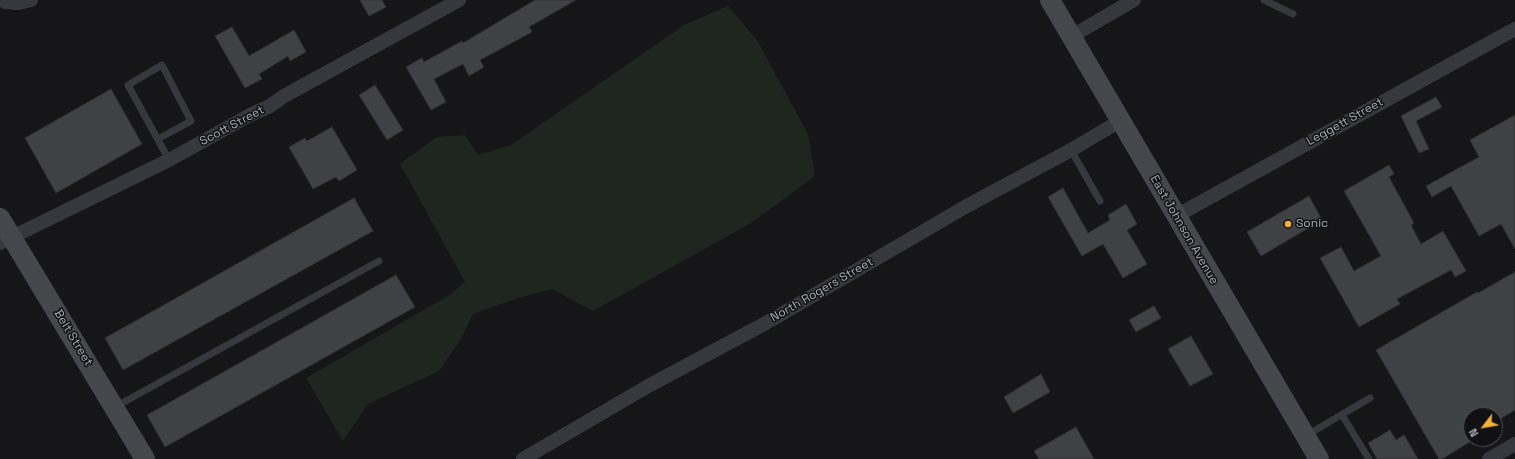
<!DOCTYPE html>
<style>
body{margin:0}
#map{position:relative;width:1515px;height:459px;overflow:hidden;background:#161618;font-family:"Space Grotesk",sans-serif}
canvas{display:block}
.north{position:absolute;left:1463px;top:407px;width:40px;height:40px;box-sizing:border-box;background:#111113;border:1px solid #4d4f55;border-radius:50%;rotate:239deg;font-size:11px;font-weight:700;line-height:16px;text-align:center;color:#a8adb8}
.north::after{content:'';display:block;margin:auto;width:14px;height:18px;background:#f2b134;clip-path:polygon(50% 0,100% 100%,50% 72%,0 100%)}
</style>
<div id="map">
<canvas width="1515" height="459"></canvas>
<div class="north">N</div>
</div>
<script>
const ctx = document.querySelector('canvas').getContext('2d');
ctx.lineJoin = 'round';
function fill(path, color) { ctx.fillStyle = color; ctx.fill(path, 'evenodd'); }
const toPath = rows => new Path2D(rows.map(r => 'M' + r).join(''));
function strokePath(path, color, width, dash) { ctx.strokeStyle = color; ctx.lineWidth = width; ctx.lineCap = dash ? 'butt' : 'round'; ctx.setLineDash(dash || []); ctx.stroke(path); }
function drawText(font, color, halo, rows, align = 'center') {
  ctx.font = font + ' "Space Grotesk",sans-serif'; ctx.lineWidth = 3; ctx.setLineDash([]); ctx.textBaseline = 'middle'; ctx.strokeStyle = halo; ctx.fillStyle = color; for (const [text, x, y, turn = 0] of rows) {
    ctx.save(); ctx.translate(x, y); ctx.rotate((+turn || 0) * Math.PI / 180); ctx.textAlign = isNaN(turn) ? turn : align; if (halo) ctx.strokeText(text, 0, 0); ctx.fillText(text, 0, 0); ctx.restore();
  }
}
const green = toPath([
 [728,6,757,40,808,134,815,176,751,223,593,311,552,289,515,299,473,314,461,339,439,371,368,404,343,441,306,378,451,294,465,282,400,164,437,137,465,135,478,155,511,145,684,25]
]);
const building = toPath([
 [360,0,382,0,386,7,369,16,360,0],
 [535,0,576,0,529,27,532,32,480,60,484,67,469,76,463,64,434,79,446,102,431,110,406,67,422,58,424,62,462,41,463,43,535,0],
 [232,27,249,56,294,30,306,52,290,61,288,56,259,74,262,79,245,88,215,36,232,27],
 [375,85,403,130,387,140,359,95,375,85],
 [111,89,142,144,56,193,25,138,111,89],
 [1436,97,1442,107,1416,121,1429,149,1419,153,1401,116,1436,97],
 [1515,115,1515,249,1501,224,1479,236,1451,186,1432,197,1426,186,1479,157,1470,140,1515,115],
 [332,127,357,170,339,181,336,177,313,189,289,147,305,138,307,141,332,127],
 [1389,165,1394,174,1389,177,1414,223,1411,225,1421,244,1443,231,1466,271,1455,277,1451,270,1397,299,1400,304,1359,327,1320,258,1341,247,1354,271,1381,256,1344,191,1389,165],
 [1063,188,1088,233,1110,220,1108,215,1126,204,1137,224,1127,230,1147,264,1123,278,1103,244,1082,256,1048,197,1063,188],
 [1309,196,1322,220,1261,256,1247,232,1309,196],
 [354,198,373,231,123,370,105,338,354,198],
 [1515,272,1515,410,1495,422,1495,415,1471,415,1471,439,1473,440,1442,459,1439,459,1376,350,1477,292,1478,293,1515,272],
 [396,275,415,307,165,447,147,415,396,275],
 [1154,306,1161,318,1136,332,1129,320,1154,306],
 [1191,336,1213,374,1190,386,1168,349,1191,336],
 [1041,374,1050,392,1013,413,1004,397,1041,374],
 [1076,427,1094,459,1039,459,1034,451,1076,427],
 [1390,430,1396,440,1404,435,1418,459,1377,459,1368,443,1390,430]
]);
const lane = toPath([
 [1264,0,1293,14],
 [158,139,191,121,162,65,128,85,169,160],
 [1071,150,1100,201],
 [115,407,379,261],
 [1342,415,1369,459],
 [1307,435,1370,398]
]);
const street = toPath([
 [2,0,5,2,18,3,31,0],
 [1072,36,1134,0],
 [1176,216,1515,29],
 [0,243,169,160,250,115,270,106,284,96,459,0],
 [523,459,650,385,766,323,965,207,1071,150,1120,121],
 [1489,459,1515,444]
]);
const secondary = toPath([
 [1050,0,1319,459],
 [0,218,145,459]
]);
const markers = [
 [1288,224,4,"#f2b134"]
];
const streetNames = [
 ["Leggett Street",1345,122,-29],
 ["Scott Street",232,126,-28],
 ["East Johnson Avenue",1184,230,60],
 ["North Rogers Street",822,290,-30],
 ["Belt Street",73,338,59]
];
const poiNames = [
 ["Sonic",1296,224]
];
fill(green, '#1e261f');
fill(building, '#404145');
strokePath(building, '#303034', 1);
strokePath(lane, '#37383d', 7);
strokePath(street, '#37383d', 14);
strokePath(secondary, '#45474d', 20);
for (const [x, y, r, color] of markers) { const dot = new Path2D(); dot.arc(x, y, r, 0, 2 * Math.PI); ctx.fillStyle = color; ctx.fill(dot); strokePath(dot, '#111113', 1.5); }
drawText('12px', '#a8adb8', '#111113', streetNames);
drawText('12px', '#a8adb8', '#111113', poiNames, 'left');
</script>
